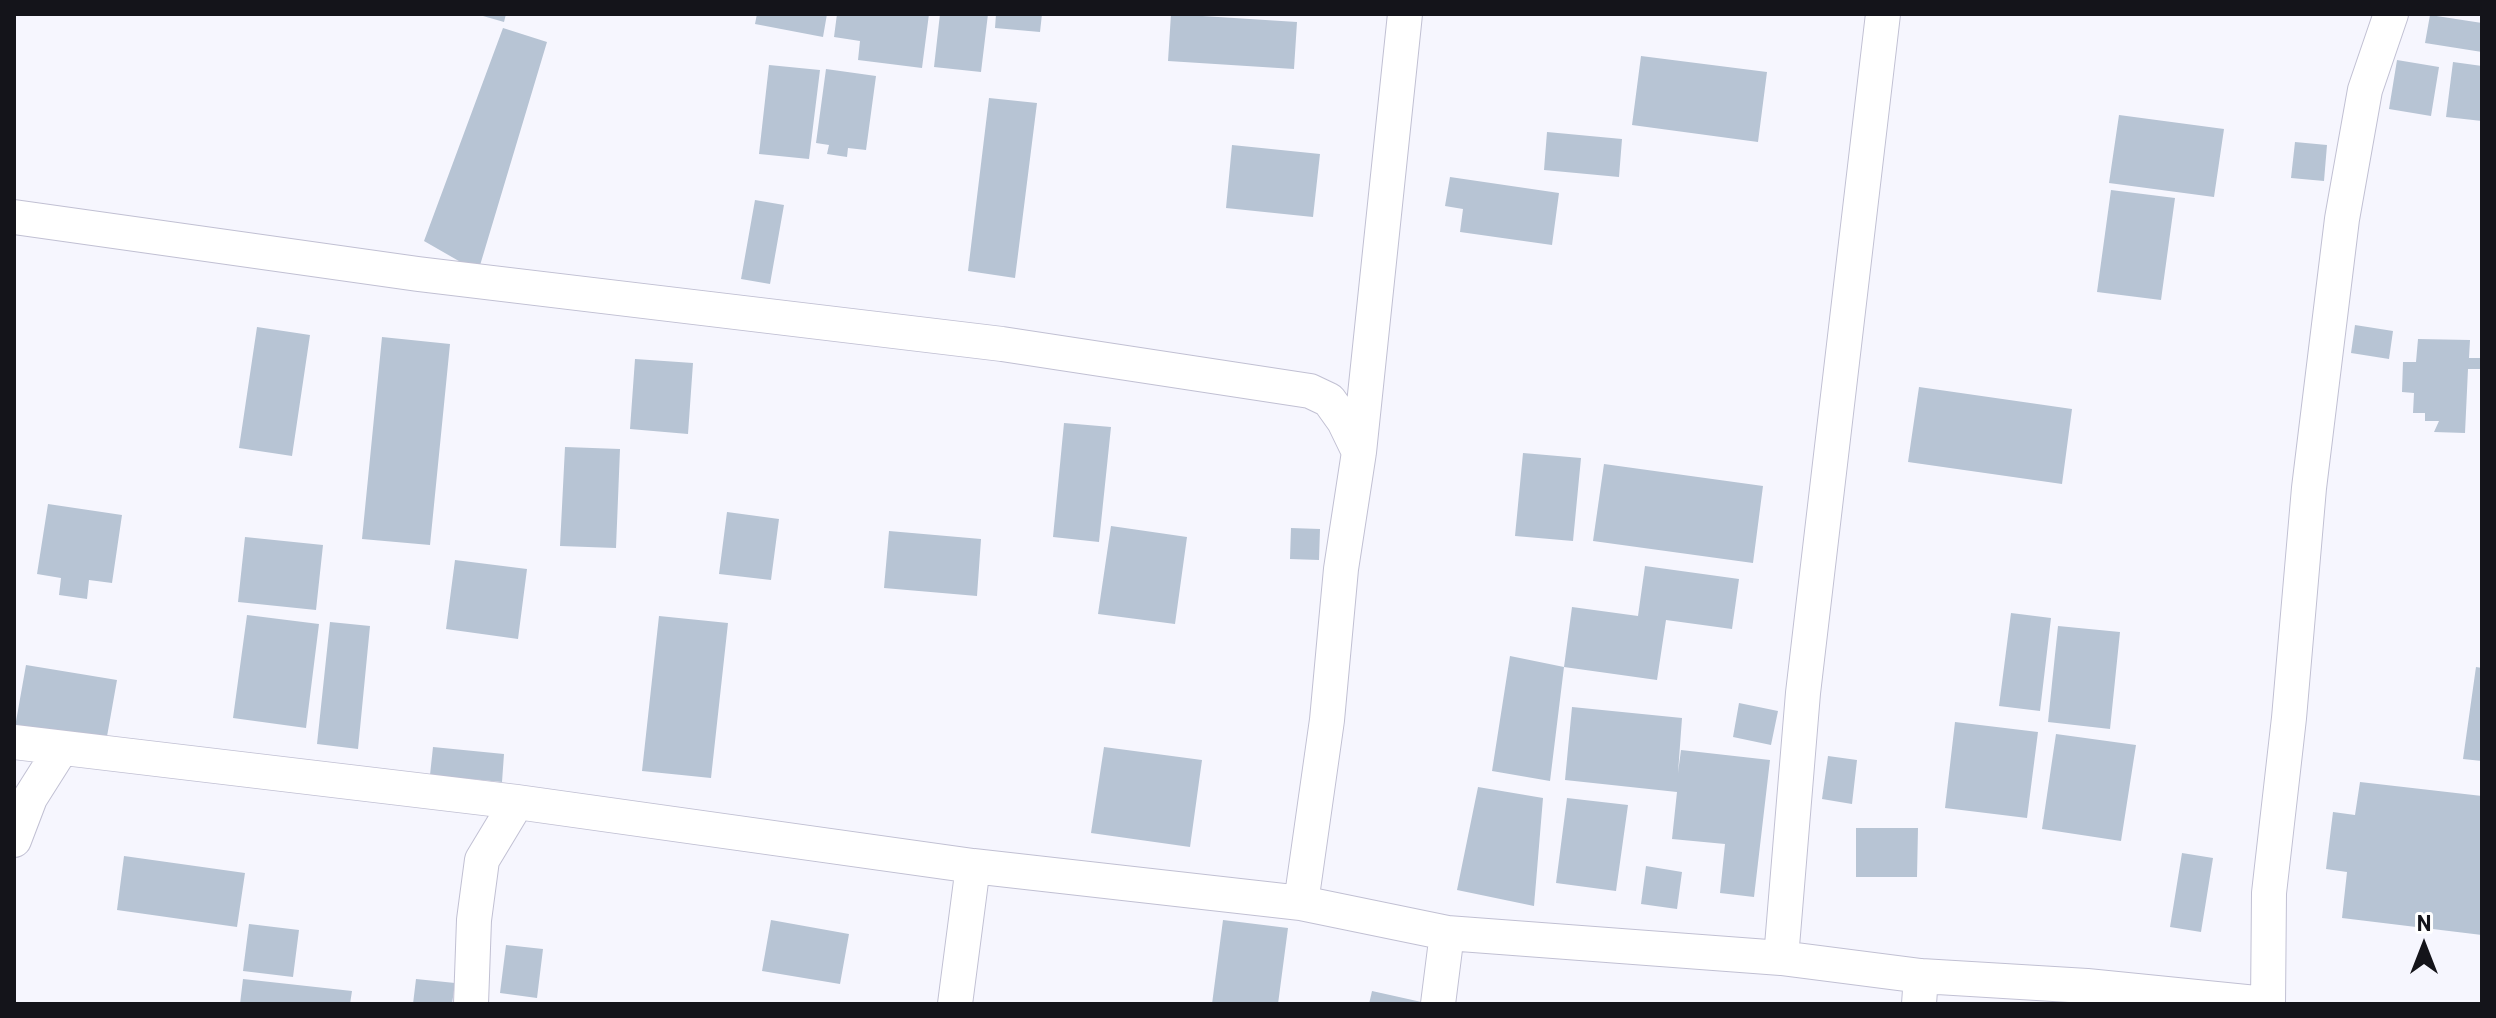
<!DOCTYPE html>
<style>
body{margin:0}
#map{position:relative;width:2496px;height:1018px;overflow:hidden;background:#f6f6fe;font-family:Barlow,sans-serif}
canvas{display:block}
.frame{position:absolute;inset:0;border:16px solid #14141a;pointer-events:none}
.north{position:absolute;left:2384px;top:906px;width:80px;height:80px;-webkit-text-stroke:6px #fff;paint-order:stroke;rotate:0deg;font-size:22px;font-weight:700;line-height:32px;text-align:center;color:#14141a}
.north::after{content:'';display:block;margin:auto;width:28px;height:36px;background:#14141a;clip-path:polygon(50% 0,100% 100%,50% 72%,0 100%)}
</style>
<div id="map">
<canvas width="2496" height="1018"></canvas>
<div class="frame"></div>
<div class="north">N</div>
</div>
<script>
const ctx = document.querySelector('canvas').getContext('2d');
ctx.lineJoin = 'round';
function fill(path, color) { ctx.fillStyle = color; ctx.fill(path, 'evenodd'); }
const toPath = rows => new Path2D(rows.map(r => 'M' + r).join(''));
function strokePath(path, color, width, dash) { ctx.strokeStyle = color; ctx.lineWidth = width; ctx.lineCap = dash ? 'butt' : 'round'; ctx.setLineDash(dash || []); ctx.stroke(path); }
const building = toPath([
 [476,14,506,14,504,22],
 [757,14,827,14,823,37,755,24],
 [837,14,929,14,922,68,858,60,860,41,834,37],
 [940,14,988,14,981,72,934,67],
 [996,14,1042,14,1040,32,995,28],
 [1171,14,1297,22,1294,69,1168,61],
 [2430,15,2482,23,2482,52,2425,43],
 [503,28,547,42,478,272,424,241],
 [1641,56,1767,72,1758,142,1632,125],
 [2397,60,2439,67,2431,116,2389,109],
 [2453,62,2482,66,2482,121,2446,117],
 [769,65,820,70,809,159,759,154],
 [826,69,876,76,866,150,848,148,847,157,827,154,829,145,816,143],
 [989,98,1037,103,1015,278,968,271],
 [2119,115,2224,129,2214,197,2109,183],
 [1547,132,1622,139,1619,177,1544,170],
 [2295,142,2327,145,2324,181,2291,178],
 [1232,145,1320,154,1313,217,1226,208],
 [1450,177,1559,193,1552,245,1460,232,1463,209,1445,206],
 [2111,190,2175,198,2161,300,2097,292],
 [755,200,784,205,770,284,741,279],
 [2355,325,2393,331,2389,359,2351,353],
 [257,327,310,335,292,456,239,448],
 [382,337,450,344,430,545,362,539],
 [2418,339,2470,340,2469,358,2481,358,2481,369,2468,369,2465,433,2434,432,2439,421,2425,421,2425,413,2413,413,2414,393,2402,392,2403,362,2416,362],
 [635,359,693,363,688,434,630,429],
 [1919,387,2072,409,2062,484,1908,462],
 [1064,423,1111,427,1099,542,1053,537],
 [565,447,620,449,616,548,560,546],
 [1523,453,1581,458,1573,541,1515,536],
 [1604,464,1763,486,1753,563,1593,541],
 [48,504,122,515,112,583,89,580,87,599,59,595,61,578,37,574],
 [727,512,779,519,771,580,719,574],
 [1111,526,1187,537,1175,624,1098,614],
 [1291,528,1320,529,1319,560,1290,559],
 [889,531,981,539,977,596,884,588],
 [245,537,323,545,316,610,238,602],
 [455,560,527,569,518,639,446,629],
 [1645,566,1739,579,1732,629,1666,620,1657,680,1564,667,1572,607,1638,616],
 [2011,613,2051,618,2040,711,1999,706],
 [247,615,319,624,306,728,233,718],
 [659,616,728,623,711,778,642,771],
 [330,622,370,626,358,749,317,744],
 [2058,626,2120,632,2110,729,2048,722],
 [1510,656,1564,667,1550,781,1492,771],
 [26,665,117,680,106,742,15,727],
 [2476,667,2482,668,2482,761,2463,759],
 [1739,703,1778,711,1771,745,1733,737],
 [1572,707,1682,718,1678,773,1681,750,1770,760,1754,897,1720,893,1725,844,1672,839,1677,792,1565,780],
 [1955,722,2038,732,2027,818,1945,808],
 [2056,734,2136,745,2121,841,2042,829],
 [433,747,504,754,502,782,430,775],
 [1104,747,1202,760,1190,847,1091,833],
 [1828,756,1857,760,1852,804,1822,799],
 [2360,782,2482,796,2482,935,2342,918,2347,872,2326,869,2333,812,2355,815],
 [1478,787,1543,798,1534,906,1457,890],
 [1567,798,1628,805,1616,891,1556,883],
 [1856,828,1918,828,1917,877,1856,877],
 [2182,853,2213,858,2201,932,2170,927],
 [124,856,245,873,237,927,117,910],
 [1646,866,1682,872,1677,909,1641,904],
 [771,920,849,934,840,984,762,971],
 [1223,920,1288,928,1278,1004,1212,1004],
 [249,924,299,930,293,977,243,971],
 [506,945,543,949,537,998,500,993],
 [243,979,352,991,350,1004,240,1004],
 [416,979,455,983,452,1004,413,1004],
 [1372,991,1426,1003,1426,1004,1369,1004]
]);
const street = toPath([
 [14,217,418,274,1002,344,1310,391,1329,400,1344,421,1359,452],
 [14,742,517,802,973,866,1301,903,1447,933,1781,958,1921,976,2087,986,2266,1004],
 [14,840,30,798,61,749],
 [1301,903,1327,720,1341,569,1359,452,1405,14],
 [1781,958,1803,693,1883,14],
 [471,1004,474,920,482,860,517,802],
 [955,1004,973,866],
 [1438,1004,1447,933],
 [1919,1004,1921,976],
 [2268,1004,2269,893,2289,718,2309,488,2342,219,2365,90,2391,14]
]);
fill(building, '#b7c4d4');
strokePath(street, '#c1c0d3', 36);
strokePath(street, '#fff', 34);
</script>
